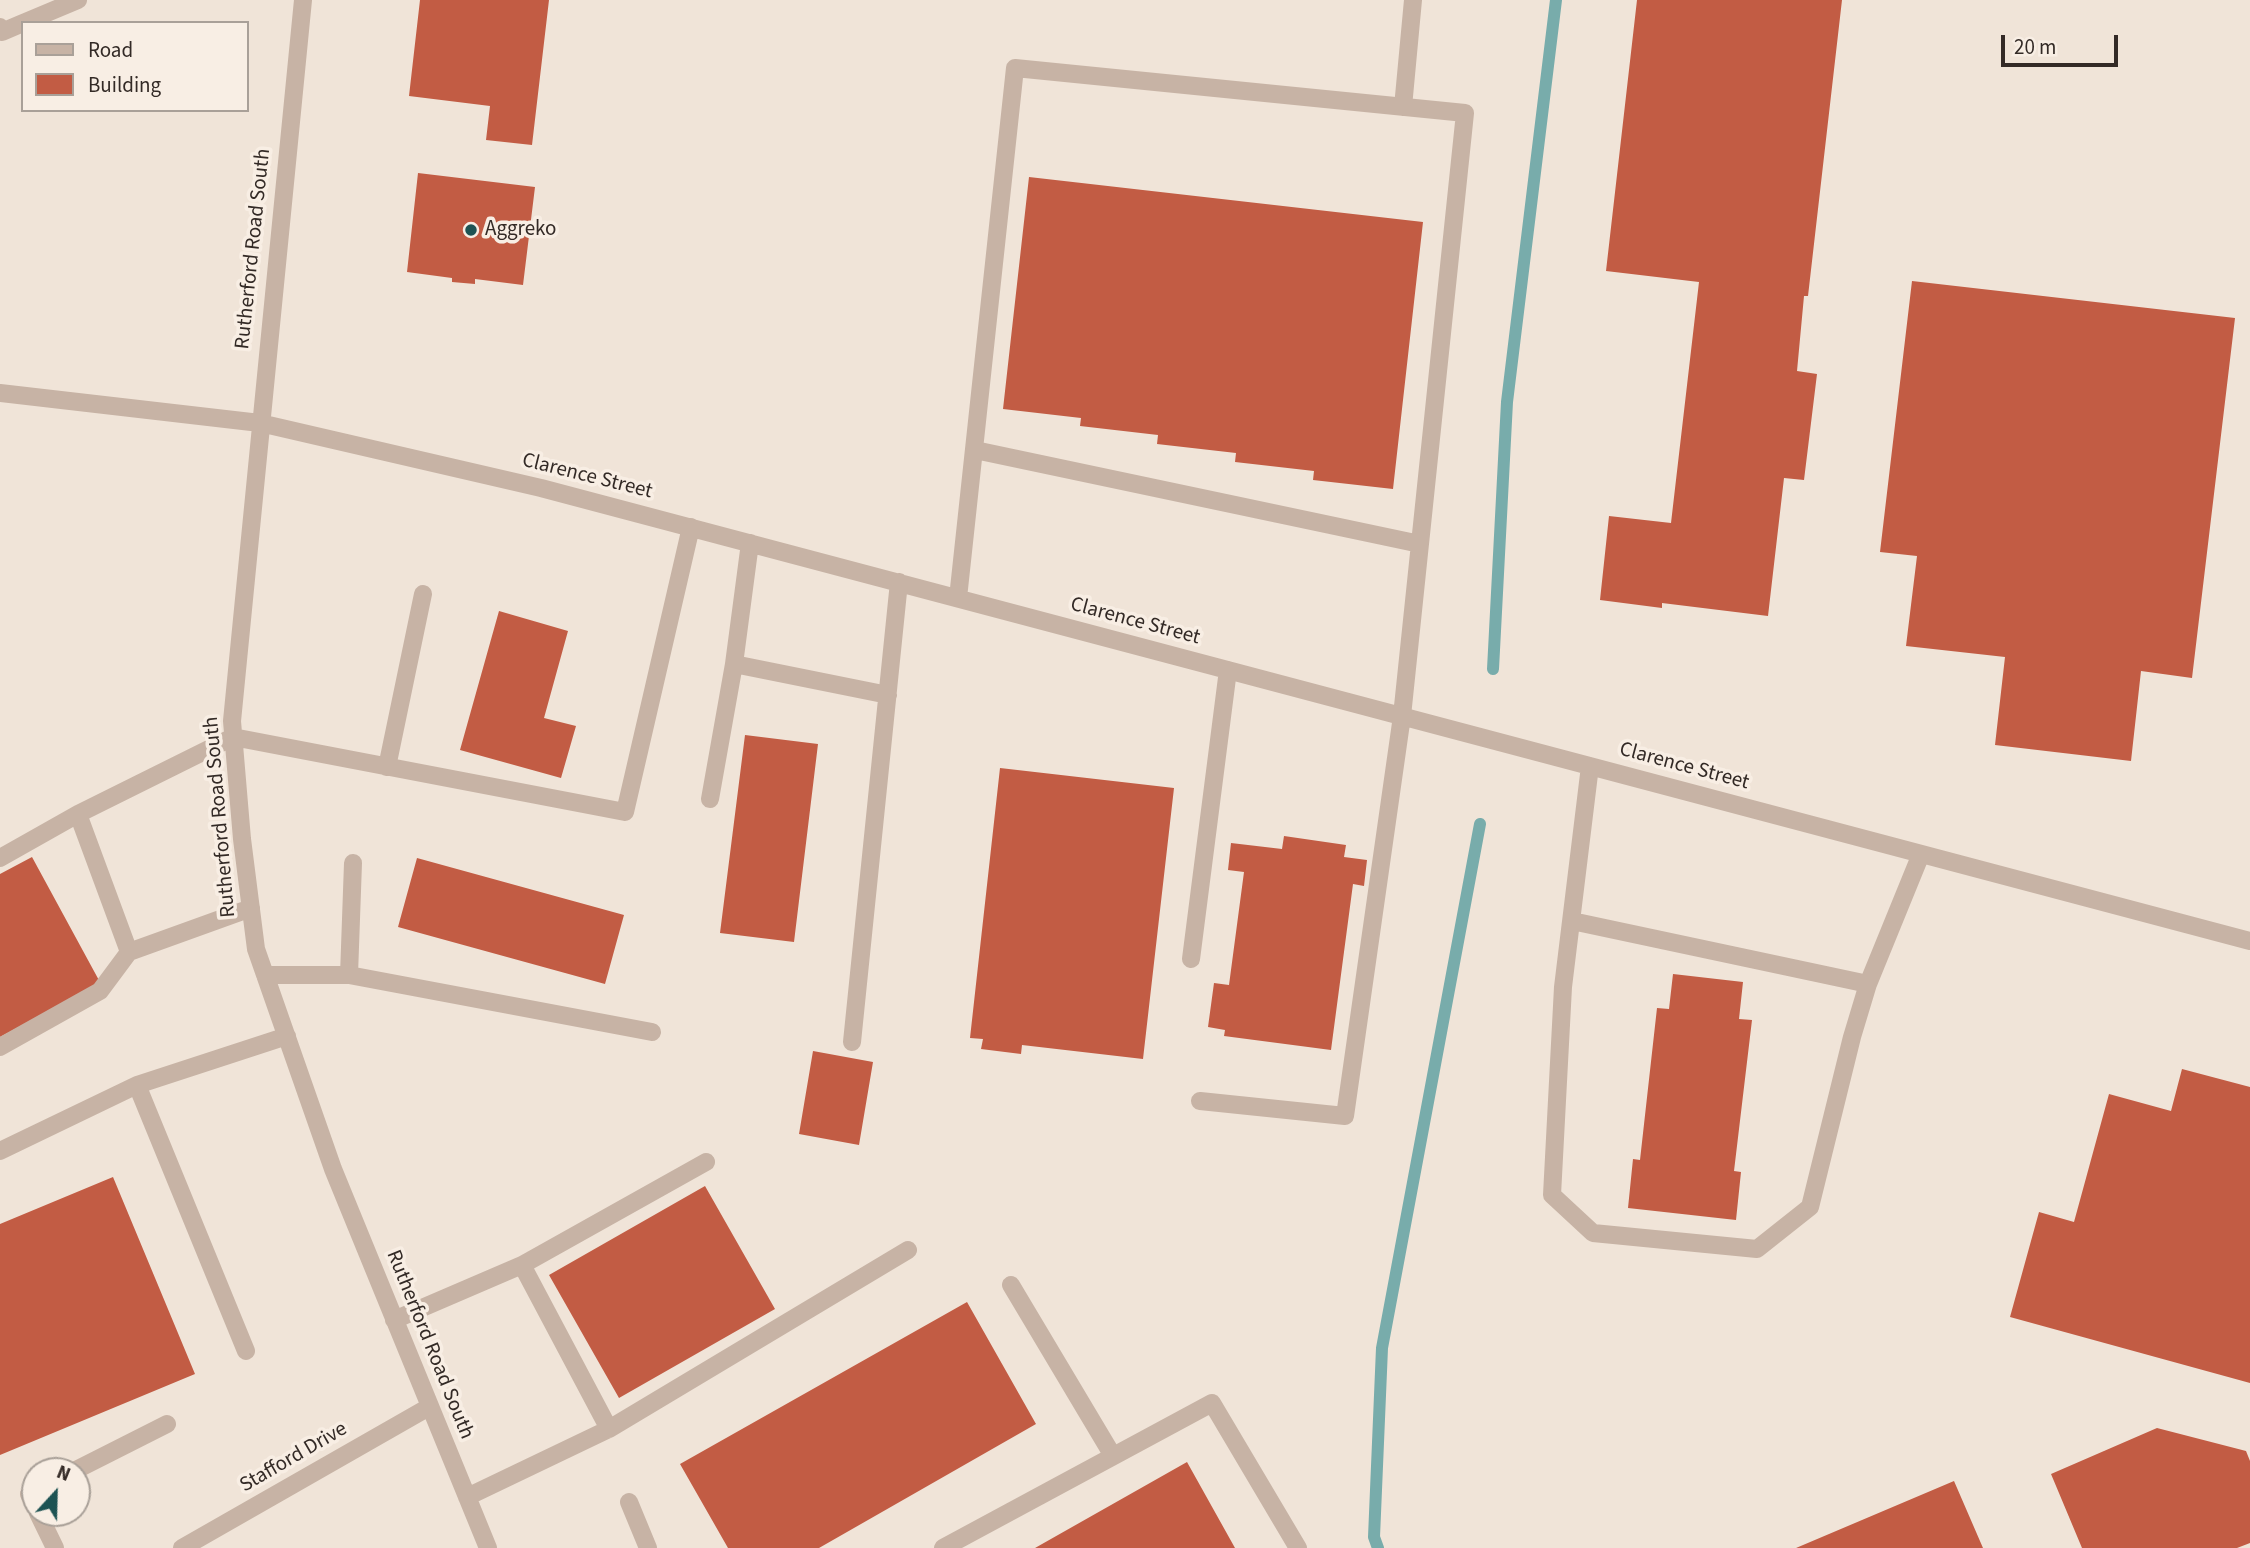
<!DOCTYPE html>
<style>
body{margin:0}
#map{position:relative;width:2250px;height:1548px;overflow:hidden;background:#f0e4d8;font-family:"Source Sans 3",sans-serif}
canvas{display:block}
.legend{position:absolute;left:21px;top:21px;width:228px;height:91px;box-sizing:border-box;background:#f8eee4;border:2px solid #a9a098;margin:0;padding:9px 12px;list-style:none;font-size:21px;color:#332a26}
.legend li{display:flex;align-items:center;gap:14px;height:35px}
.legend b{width:35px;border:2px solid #a9a098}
.north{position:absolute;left:21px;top:1457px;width:70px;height:70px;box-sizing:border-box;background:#f8eee4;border:2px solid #a9a098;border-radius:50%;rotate:22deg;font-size:19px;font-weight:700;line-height:28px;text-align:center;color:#332a26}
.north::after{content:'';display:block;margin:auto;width:24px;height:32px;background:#1d5353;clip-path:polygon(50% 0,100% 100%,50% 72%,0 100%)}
.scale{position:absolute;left:2001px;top:35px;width:117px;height:32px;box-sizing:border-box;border:4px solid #332a26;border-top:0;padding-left:9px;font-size:21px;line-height:24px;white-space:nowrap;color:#332a26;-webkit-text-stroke:5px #f8eee4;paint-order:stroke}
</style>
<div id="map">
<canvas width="2250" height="1548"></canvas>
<ul class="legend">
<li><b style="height:9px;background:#c7b3a5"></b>Road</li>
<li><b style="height:19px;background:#c25c44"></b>Building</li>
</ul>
<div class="north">N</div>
<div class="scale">20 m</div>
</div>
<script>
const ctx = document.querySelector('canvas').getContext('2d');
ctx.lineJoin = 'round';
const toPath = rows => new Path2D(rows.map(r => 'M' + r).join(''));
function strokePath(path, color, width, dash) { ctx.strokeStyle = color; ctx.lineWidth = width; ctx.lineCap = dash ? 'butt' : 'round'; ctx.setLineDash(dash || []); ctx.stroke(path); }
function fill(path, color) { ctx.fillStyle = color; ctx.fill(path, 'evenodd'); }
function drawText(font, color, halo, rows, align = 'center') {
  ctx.font = font + ' "Source Sans 3",sans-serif'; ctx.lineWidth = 7; ctx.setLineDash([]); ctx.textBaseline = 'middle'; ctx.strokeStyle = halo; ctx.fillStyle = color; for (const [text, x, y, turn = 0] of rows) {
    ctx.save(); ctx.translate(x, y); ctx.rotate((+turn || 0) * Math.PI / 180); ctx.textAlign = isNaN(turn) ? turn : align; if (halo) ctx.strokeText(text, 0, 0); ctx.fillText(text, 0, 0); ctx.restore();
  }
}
const stream = toPath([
 [1493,669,1507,402,1556,0],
 [1378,1548,1374,1537,1382,1348,1480,824]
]);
const building = toPath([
 [420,0,549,0,532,145,486,140,490,106,409,96],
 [1637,0,1842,0,1808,296,1804,296,1797,371,1817,374,1804,480,1784,478,1768,616,1662,603,1662,608,1600,600,1609,516,1671,523,1699,282,1606,271],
 [418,173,535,187,523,285,475,279,475,284,452,282,452,278,407,272],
 [1029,177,1423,222,1393,489,1313,480,1314,471,1235,462,1236,453,1157,444,1158,435,1080,426,1081,418,1003,409],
 [1912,281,2235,318,2192,678,2141,671,2131,761,1995,745,2005,657,1906,646,1917,556,1880,552],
 [499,611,568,631,544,718,576,726,561,778,460,750],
 [745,735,818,744,794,942,720,933],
 [1000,768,1174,788,1143,1059,1022,1045,1021,1054,981,1049,983,1039,970,1038],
 [1284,836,1346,845,1344,857,1367,860,1364,886,1353,884,1331,1050,1224,1036,1225,1030,1208,1027,1214,983,1229,985,1244,872,1228,870,1231,843,1282,849],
 [32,857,101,984,0,1037,0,874],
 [417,858,624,915,605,984,398,927],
 [1673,974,1743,982,1739,1019,1752,1020,1734,1171,1741,1172,1736,1220,1628,1208,1633,1159,1640,1160,1657,1008,1669,1009],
 [813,1051,873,1062,859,1145,799,1134],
 [2182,1069,2250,1087,2250,1383,2010,1317,2039,1212,2074,1222,2109,1094,2171,1111],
 [113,1177,195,1374,0,1455,0,1224],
 [705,1186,775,1309,619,1398,549,1275],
 [967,1302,1036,1424,819,1548,728,1548,680,1464],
 [2157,1428,2246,1451,2250,1461,2250,1543,2237,1548,2082,1548,2051,1474],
 [1187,1462,1235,1548,1035,1548],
 [1954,1481,1983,1548,1796,1548]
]);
const minor = toPath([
 [303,0,232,721,242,839,256,949,333,1169,488,1548],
 [23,23,78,0],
 [0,27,2,32,23,23],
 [1403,107,1413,0],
 [0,393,260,423,541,488,2250,941],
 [975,450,1420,544],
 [750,543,734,664,888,695],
 [958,598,1015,68,1465,113,1402,716,1345,1116,1200,1101],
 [1590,766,1563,987,1552,1195,1593,1233,1757,1249,1810,1207,1852,1037,1868,984,1921,854],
 [387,767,423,594],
 [710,799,734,664],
 [78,814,129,952],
 [0,858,78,814,233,737,625,812,691,527],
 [1572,921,1868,984],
 [1191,959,1228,670],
 [265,975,349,975,652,1032],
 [349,975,353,863],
 [852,1042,899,582],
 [0,1047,100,991,129,952,251,908],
 [137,1085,246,1351],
 [0,1151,137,1085,287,1036],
 [522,1265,706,1162],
 [1011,1285,1113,1456],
 [394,1320,522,1265,609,1429,467,1497],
 [609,1429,908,1250],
 [74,1471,167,1424],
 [35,1491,29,1494,35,1507],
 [629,1502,648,1548],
 [38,1513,55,1548],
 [182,1548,429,1407],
 [943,1548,1212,1403,1298,1548]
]);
const markers = [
 [471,230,7,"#1d5353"]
];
const poiNames = [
 ["Aggreko",485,230]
];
const streetNames = [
 ["Rutherford Road South",254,249,-84],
 ["Clarence Street",587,477,14],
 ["Clarence Street",1135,622,15],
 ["Clarence Street",1684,767,15],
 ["Rutherford Road South",221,817,-95],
 ["Rutherford Road South",429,1345,68],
 ["Stafford Drive",294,1458,-30]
];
strokePath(stream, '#78acab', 12);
fill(building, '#c25c44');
strokePath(minor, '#c7b3a5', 18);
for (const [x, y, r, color] of markers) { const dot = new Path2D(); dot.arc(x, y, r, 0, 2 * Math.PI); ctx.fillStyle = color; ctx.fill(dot); strokePath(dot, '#f8eee4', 2.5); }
drawText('21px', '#332a26', '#f8eee4', poiNames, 'left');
drawText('21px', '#332a26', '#f8eee4', streetNames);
</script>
